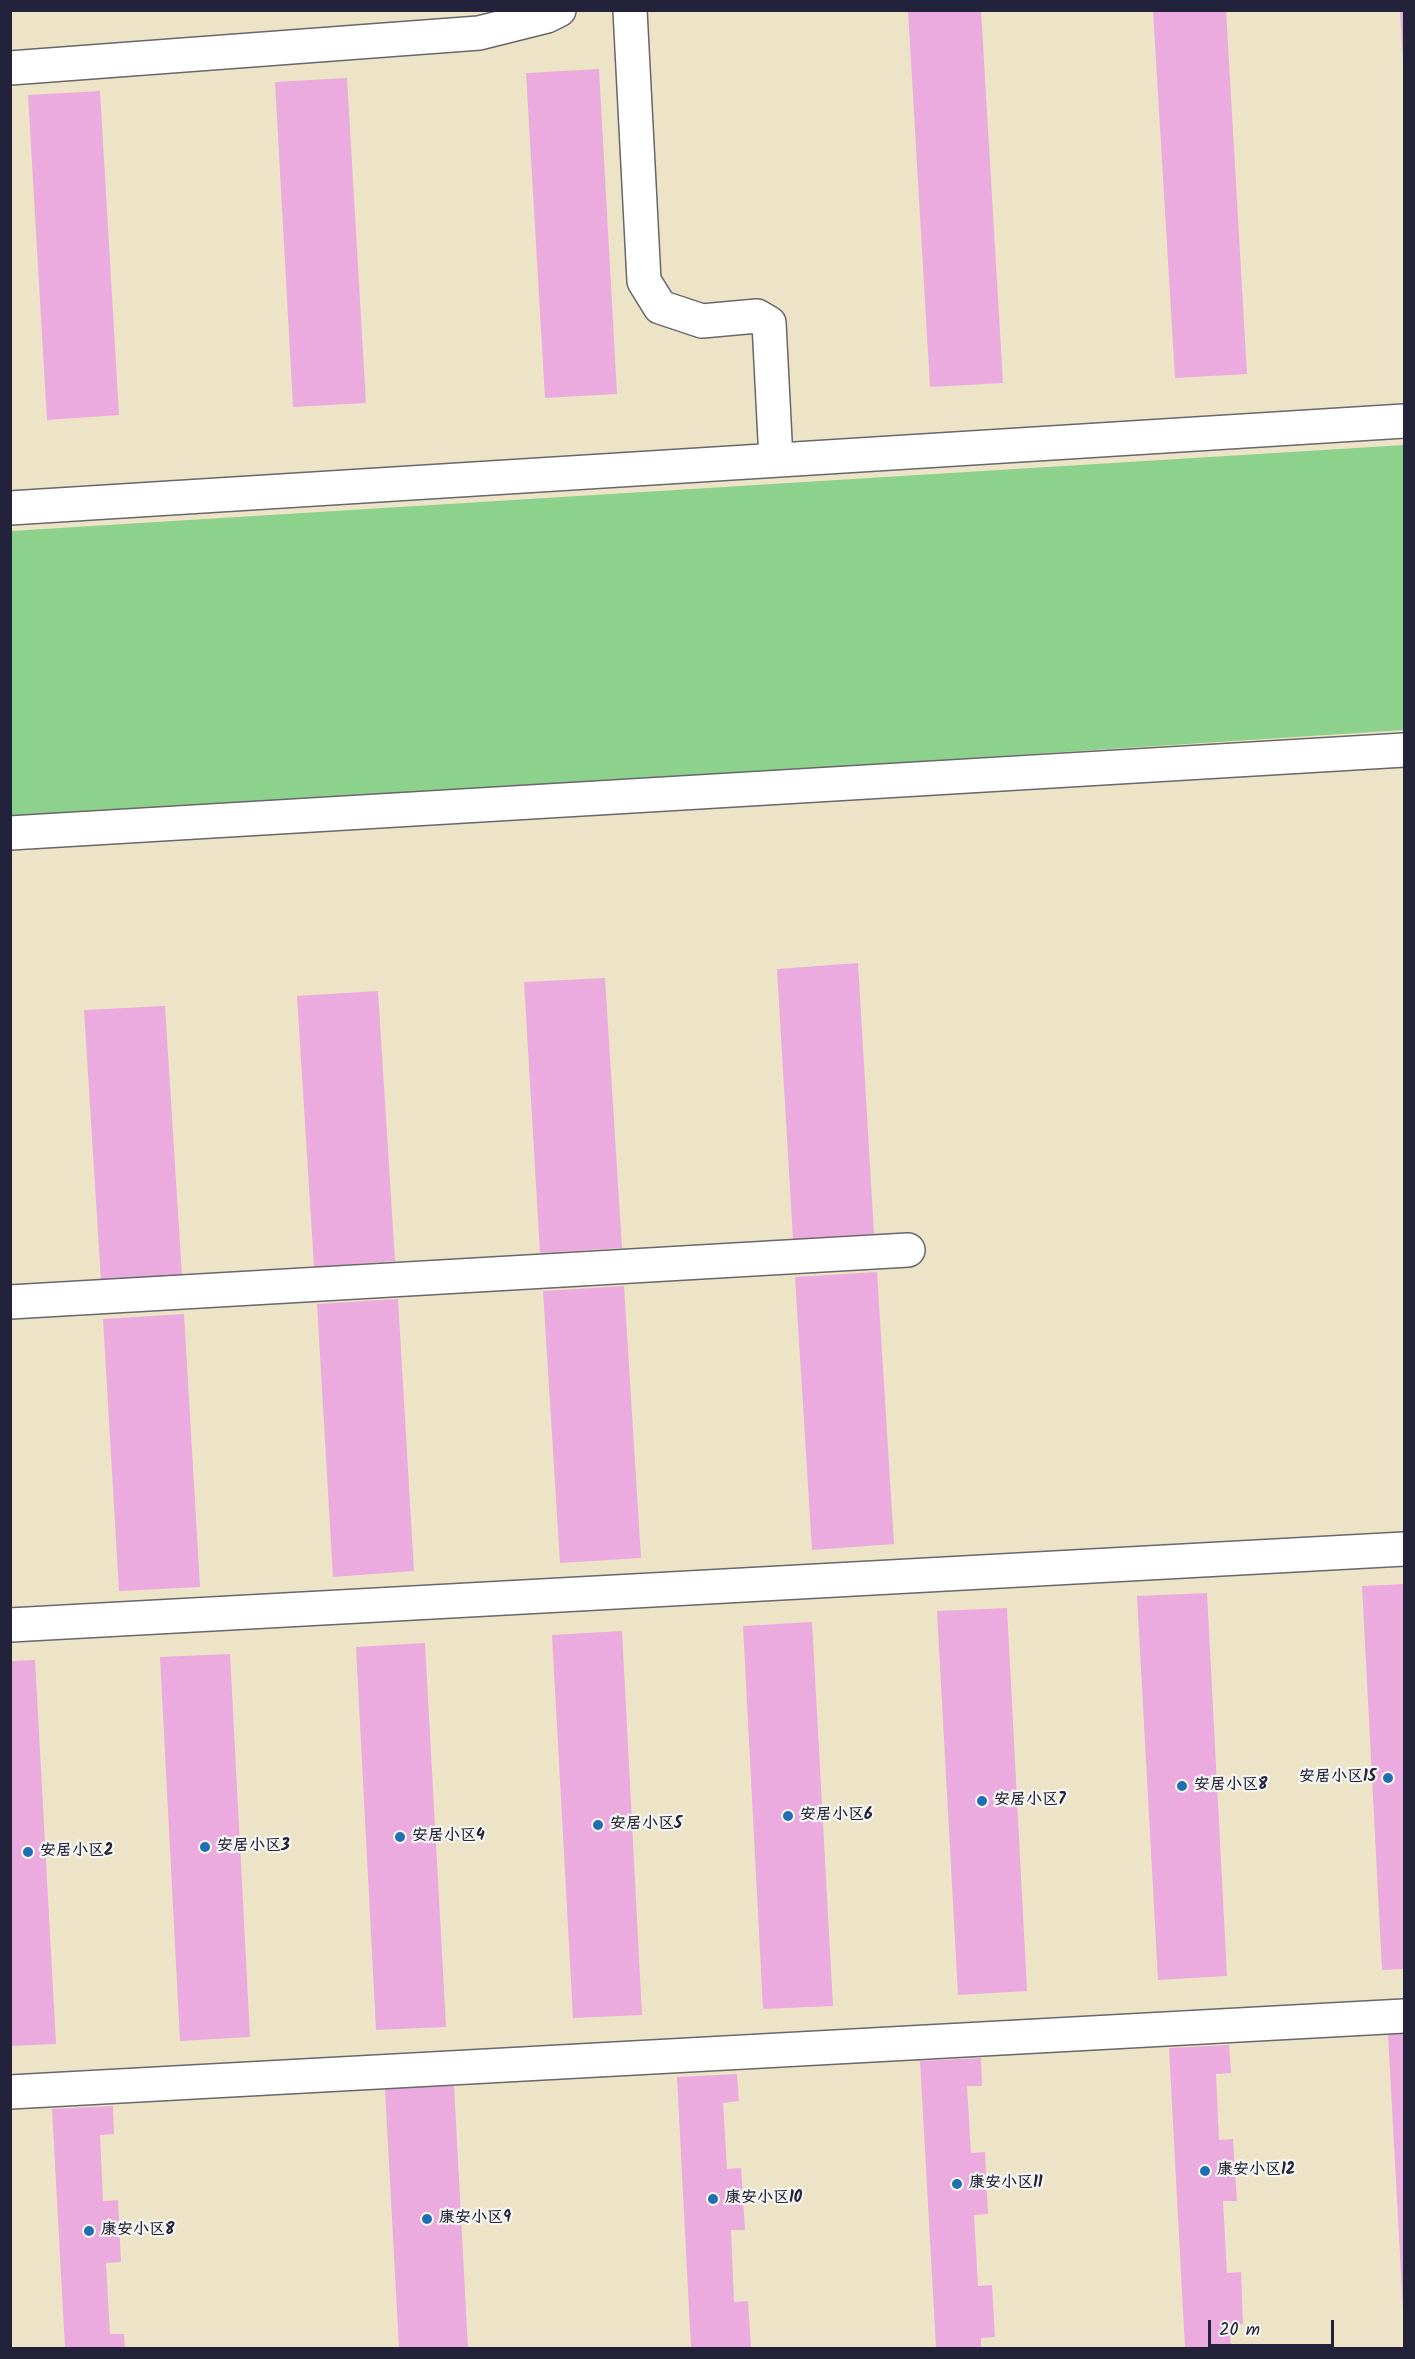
<!DOCTYPE html>
<meta charset="utf-8">
<style>
body{margin:0}
#map{position:relative;width:1415px;height:2359px;overflow:hidden;background:#ede4c7;font-family:Kalam,sans-serif}
canvas{display:block}
.frame{position:absolute;inset:0;border:12px solid #22223b;pointer-events:none}
.scale{position:absolute;left:1208px;top:2320px;width:126px;height:27px;box-sizing:border-box;border:3px solid #22223b;border-top:0;padding-left:8px;font-size:18px;line-height:21px;white-space:nowrap;color:#22223b;-webkit-text-stroke:4px #f6f6f2;paint-order:stroke}
</style>
<div id="map">
<canvas width="1415" height="2359"></canvas>
<div class="frame"></div>
<div class="scale">20 m</div>
</div>
<script>
const ctx = document.querySelector('canvas').getContext('2d');
ctx.lineJoin = 'round';
function fill(path, color) { ctx.fillStyle = color; ctx.fill(path, 'evenodd'); }
const toPath = rows => new Path2D(rows.map(r => 'M' + r).join(''));
function strokePath(path, color, width, dash) { ctx.strokeStyle = color; ctx.lineWidth = width; ctx.lineCap = dash ? 'butt' : 'round'; ctx.setLineDash(dash || []); ctx.stroke(path); }
function drawText(font, color, halo, rows, align = 'center') {
  ctx.font = font + ' Kalam,"LXGW WenKai TC",sans-serif'; ctx.lineWidth = 4.5; ctx.setLineDash([]); ctx.textBaseline = 'middle'; ctx.strokeStyle = halo; ctx.fillStyle = color; for (const [text, x, y, turn = 0] of rows) {
    ctx.save(); ctx.translate(x, y); ctx.rotate((+turn || 0) * Math.PI / 180); ctx.textAlign = isNaN(turn) ? turn : align; if (halo) ctx.strokeText(text, 0, 0); ctx.fillText(text, 0, 0); ctx.restore();
  }
}
const green = toPath([
 [1404,445,1404,730,11,820,11,531]
]);
const building = toPath([
 [908,10,981,10,1003,383,930,387],
 [1153,10,1226,10,1247,374,1175,378],
 [1400,10,1404,10,1404,61,1403,61],
 [599,69,617,394,545,398,526,73],
 [347,78,366,403,293,407,275,82],
 [100,91,119,415,47,420,28,95],
 [858,963,874,1234,793,1239,777,969],
 [605,978,622,1248,540,1253,524,982],
 [378,991,395,1261,314,1267,297,996],
 [165,1006,182,1276,101,1281,84,1010],
 [877,1272,894,1544,812,1550,795,1277],
 [624,1286,641,1558,560,1563,543,1291],
 [398,1299,414,1571,333,1577,317,1304],
 [184,1314,200,1587,119,1591,103,1319],
 [1404,1584,1404,1969,1382,1970,1362,1586],
 [1207,1593,1227,1976,1158,1980,1137,1596],
 [1007,1608,1027,1991,958,1995,937,1611],
 [812,1622,833,2006,763,2009,743,1626],
 [622,1631,642,2015,573,2018,552,1635],
 [425,1643,446,2027,376,2030,356,1647],
 [230,1654,250,2037,180,2041,160,1657],
 [35,1660,56,2044,10,2046,10,1661],
 [1388,2034,1404,2034,1404,2310,1403,2310],
 [1229,2045,1231,2073,1216,2074,1219,2140,1233,2139,1237,2201,1223,2201,1227,2273,1241,2272,1243,2324,1229,2325,1231,2348,1185,2348,1169,2048],
 [981,2058,982,2086,967,2086,971,2153,985,2152,988,2214,974,2215,978,2286,992,2285,995,2337,981,2338,981,2348,936,2348,920,2061],
 [737,2074,739,2101,723,2103,727,2169,741,2168,745,2230,731,2230,734,2302,748,2301,751,2348,691,2348,677,2077],
 [454,2085,468,2348,399,2348,385,2089],
 [113,2106,114,2134,100,2135,103,2201,118,2200,121,2262,106,2263,110,2334,124,2334,125,2348,65,2348,52,2109]
]);
const minor = toPath([
 [630,10,644,281,660,307,702,321,757,316,769,323,776,460],
 [10,68,479,33,547,16,559,10],
 [10,508,1404,421],
 [10,833,1404,750],
 [10,1302,908,1250],
 [10,1625,1404,1549],
 [10,2092,1404,2016]
]);
const markers = [
 [1388,1778,6,"#1f6fb2"],
 [1182,1786,6,"#1f6fb2"],
 [982,1801,6,"#1f6fb2"],
 [788,1816,6,"#1f6fb2"],
 [598,1825,6,"#1f6fb2"],
 [400,1837,6,"#1f6fb2"],
 [205,1847,6,"#1f6fb2"],
 [28,1852,6,"#1f6fb2"],
 [1205,2171,6,"#1f6fb2"],
 [957,2184,6,"#1f6fb2"],
 [713,2199,6,"#1f6fb2"],
 [427,2219,6,"#1f6fb2"],
 [89,2231,6,"#1f6fb2"]
];
const poiNames = [
 ["安居小区15",1376,1778,"right"],
 ["安居小区8",1194,1786],
 ["安居小区7",994,1801],
 ["安居小区6",800,1816],
 ["安居小区5",610,1825],
 ["安居小区4",412,1837],
 ["安居小区3",217,1847],
 ["安居小区2",40,1852],
 ["康安小区12",1217,2171],
 ["康安小区11",969,2184],
 ["康安小区10",725,2199],
 ["康安小区9",439,2219],
 ["康安小区8",101,2231]
];
fill(green, '#8cd18c');
fill(building, '#ebabde');
strokePath(minor, '#69666c', 36);
strokePath(minor, '#fff', 33);
for (const [x, y, r, color] of markers) { const dot = new Path2D(); dot.arc(x, y, r, 0, 2 * Math.PI); ctx.fillStyle = color; ctx.fill(dot); strokePath(dot, '#f6f6f2', 2); }
drawText('bold 16px', '#22223b', '#f6f6f2', poiNames, 'left');
</script>
